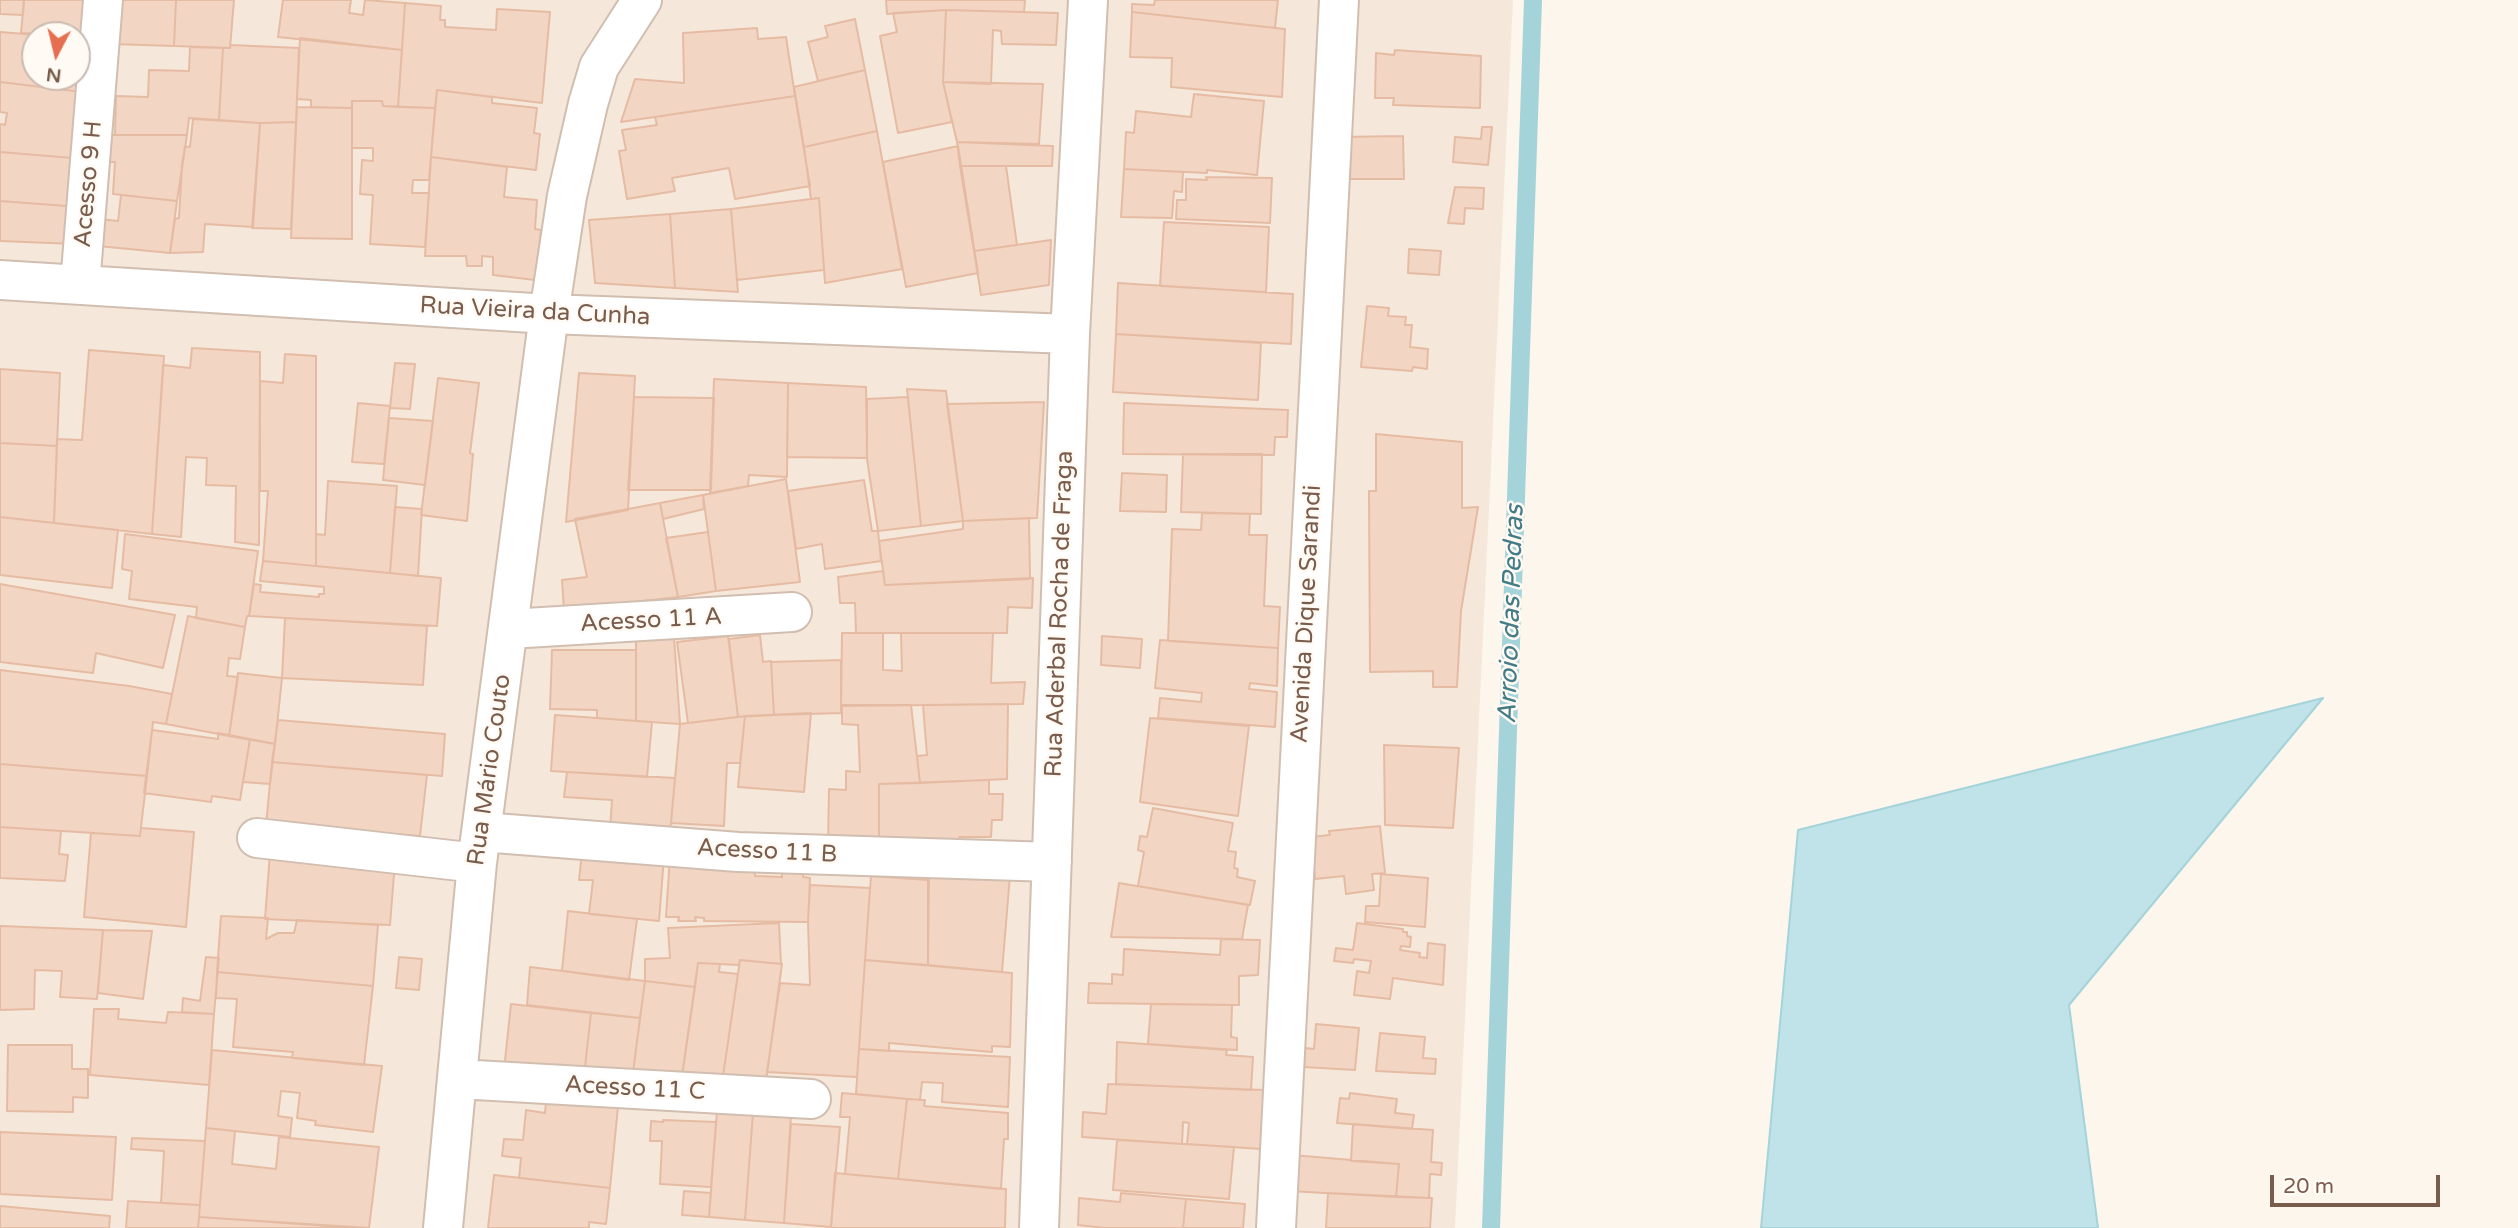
<!DOCTYPE html>
<meta charset="utf-8">
<style>
body{margin:0}
#map{position:relative;width:2518px;height:1228px;overflow:hidden;background:#fdf6ec;font-family:"Varela Round",sans-serif}
canvas{display:block}
.north{position:absolute;left:21px;top:21px;width:70px;height:70px;box-sizing:border-box;background:#fffaf3;border:2px solid #cabbb1;border-radius:50%;rotate:187deg;font-size:19px;font-weight:700;line-height:28px;text-align:center;color:#7a5c4d}
.north::after{content:'';display:block;margin:auto;width:24px;height:32px;background:#e76f51;clip-path:polygon(50% 0,100% 100%,50% 72%,0 100%)}
.scale{position:absolute;left:2270px;top:1175px;width:170px;height:32px;box-sizing:border-box;border:4px solid #7a5c4d;border-top:0;padding-left:9px;font-size:21px;line-height:24px;white-space:nowrap;color:#7a5c4d;-webkit-text-stroke:5px #fffaf3;paint-order:stroke}
</style>
<div id="map">
<canvas width="2518" height="1228"></canvas>
<div class="north">N</div>
<div class="scale">20 m</div>
</div>
<script>
const ctx = document.querySelector('canvas').getContext('2d');
ctx.lineJoin = 'round';
function fill(path, color) { ctx.fillStyle = color; ctx.fill(path, 'evenodd'); }
const toPath = rows => new Path2D(rows.map(r => 'M' + r).join(''));
function strokePath(path, color, width, dash) { ctx.strokeStyle = color; ctx.lineWidth = width; ctx.lineCap = dash ? 'butt' : 'round'; ctx.setLineDash(dash || []); ctx.stroke(path); }
function drawText(font, color, halo, rows, align = 'center') {
  ctx.font = font + ' "Varela Round",sans-serif'; ctx.lineWidth = 5; ctx.setLineDash([]); ctx.textBaseline = 'middle'; ctx.strokeStyle = halo; ctx.fillStyle = color; for (const [text, x, y, turn = 0] of rows) {
    ctx.save(); ctx.translate(x, y); ctx.rotate((+turn || 0) * Math.PI / 180); ctx.textAlign = isNaN(turn) ? turn : align; if (halo) ctx.strokeText(text, 0, 0); ctx.fillText(text, 0, 0); ctx.restore();
  }
}
const residential = toPath([
 [0,0,1513,0,1455,1228,0,1228],
 [35,35,77,35,77,77,35,77]
]);
const water = toPath([
 [2323,698,2069,1005,2098,1228,1761,1228,1798,830,2323,698]
]);
const stream = toPath([
 [1491,1228,1533,0]
]);
const building = toPath([
 [0,0,24,0,23,15,0,14,0,0],
 [24,0,94,0,91,40,77,39,77,35,21,33,24,0],
 [108,0,176,0,174,46,113,44,108,0],
 [176,0,234,0,230,48,174,46,176,0],
 [283,0,351,0,349,13,363,15,365,0,405,3,402,50,278,37,283,0],
 [886,0,1025,0,1024,12,946,10,887,14,886,0],
 [1155,0,1278,0,1275,28,1132,12,1132,4,1154,5,1155,0],
 [405,3,441,6,440,20,445,20,445,27,496,30,497,9,550,12,542,103,437,90,435,108,398,107,405,3],
 [946,10,943,82,952,122,898,133,880,36,897,32,893,13,946,10],
 [946,10,1058,13,1056,45,1002,44,1001,31,993,30,991,84,943,82,946,10],
 [1132,12,1285,29,1282,97,1171,87,1172,58,1130,57,1132,12],
 [855,19,865,70,818,81,808,42,828,37,825,26,855,19],
 [757,28,758,39,786,37,795,96,621,122,635,79,684,83,683,33,757,28],
 [0,32,37,35,35,35,35,77,77,77,77,39,91,40,91,93,0,82,0,32],
 [300,38,402,50,398,107,383,106,382,101,352,101,352,108,311,107,311,100,297,99,300,38],
 [231,45,299,48,296,122,260,123,219,120,223,48,230,48,231,45],
 [190,47,223,48,219,120,189,118,187,135,115,135,116,96,148,97,149,70,189,71,190,47],
 [1395,50,1481,56,1480,108,1393,105,1394,98,1375,98,1376,53,1394,55,1395,50],
 [865,70,877,131,804,147,794,87,865,70],
 [0,82,91,93,85,159,0,152,0,124,5,125,7,113,0,112,0,82],
 [943,82,1043,84,1039,144,957,142,943,82],
 [437,90,492,97,492,103,537,108,534,133,540,134,536,170,431,157,437,90],
 [1194,94,1264,101,1257,175,1207,170,1207,173,1124,169,1126,132,1134,133,1136,111,1191,117,1194,94],
 [795,96,810,186,735,199,729,168,672,178,675,191,627,199,619,151,626,150,622,130,657,125,655,117,795,96],
 [352,101,382,101,383,106,435,108,429,180,413,180,412,193,429,193,425,247,370,244,373,195,360,194,362,160,373,161,373,148,352,148,352,101],
 [297,107,352,108,352,239,291,238,297,107],
 [193,119,260,123,253,227,205,224,203,252,170,253,175,219,179,218,182,165,185,146,190,147,193,119],
 [296,122,291,229,252,228,260,123,296,122],
 [1482,127,1492,127,1488,165,1453,162,1455,137,1481,139,1482,127],
 [877,131,902,269,825,283,819,198,811,199,804,147,877,131],
 [106,135,187,135,177,201,113,194,115,162,104,162,106,135],
 [1403,136,1404,179,1340,179,1339,137,1403,136],
 [957,142,1053,146,1052,166,960,166,957,142],
 [958,146,978,273,906,287,883,162,958,146],
 [0,152,85,159,80,207,0,201,0,152],
 [431,157,507,167,504,197,537,200,535,229,541,230,535,280,493,275,493,257,482,256,482,266,467,266,466,256,425,256,431,157],
 [960,166,1006,166,1017,245,974,251,960,166],
 [1124,169,1183,172,1182,192,1174,191,1172,218,1121,217,1124,169],
 [1206,177,1272,178,1270,223,1176,219,1177,200,1186,200,1186,179,1207,180,1206,177],
 [1455,187,1484,188,1483,209,1465,208,1464,224,1448,223,1455,187],
 [121,195,177,201,170,253,98,246,100,219,118,221,121,195],
 [819,198,824,270,737,280,731,209,819,198],
 [0,201,80,207,75,244,0,241,0,201],
 [731,209,738,292,675,288,670,214,731,209],
 [670,214,675,288,595,283,589,220,670,214],
 [1164,222,1269,227,1266,292,1160,286,1164,222],
 [1051,240,1049,285,981,295,974,251,1051,240],
 [1409,249,1441,251,1439,275,1408,273,1409,249],
 [1118,283,1293,294,1291,344,1116,334,1118,283],
 [1367,306,1389,308,1388,316,1406,317,1405,325,1412,325,1410,347,1428,349,1427,369,1413,367,1412,371,1361,367,1367,306],
 [1116,334,1261,343,1258,400,1113,392,1116,334],
 [192,348,260,352,259,545,235,542,236,486,206,485,207,458,186,457,181,537,152,534,163,365,190,368,192,348],
 [89,350,164,356,152,534,54,523,57,439,82,440,89,350],
 [285,354,316,356,316,566,263,561,268,491,260,491,260,381,283,383,285,354],
 [395,363,415,364,410,409,390,408,395,363],
 [0,369,60,373,57,446,0,443,0,369],
 [579,373,635,376,628,510,566,522,579,373],
 [438,378,479,383,470,453,473,454,467,521,421,515,438,378],
 [714,379,788,383,787,477,749,475,748,486,710,493,714,379],
 [788,383,866,387,867,458,787,457,788,383],
 [907,389,946,391,963,521,921,526,907,389],
 [634,397,714,398,711,490,628,490,634,397],
 [908,397,921,526,878,531,867,459,867,399,908,397],
 [1044,402,1037,518,963,521,947,404,1044,402],
 [358,403,390,406,384,464,352,462,358,403],
 [1124,403,1288,410,1287,437,1275,437,1274,455,1123,454,1124,403],
 [389,418,433,421,425,485,383,480,389,418],
 [1376,434,1462,442,1462,508,1478,507,1461,611,1457,687,1433,687,1433,671,1370,672,1369,491,1376,491,1376,434],
 [0,443,57,446,54,523,0,517,0,443],
 [1183,454,1262,454,1261,514,1181,512,1183,454],
 [1122,473,1167,475,1166,512,1120,511,1122,473],
 [786,479,800,582,716,591,703,495,786,479],
 [864,480,872,531,878,531,881,561,825,569,822,544,796,549,788,491,864,480],
 [328,481,397,486,390,573,316,566,316,534,325,535,328,481],
 [703,495,704,509,663,519,660,503,703,495],
 [660,503,678,597,564,610,562,580,587,577,575,519,660,503],
 [395,507,422,509,418,576,390,573,395,507],
 [1202,513,1250,514,1249,535,1267,535,1264,606,1280,607,1278,648,1168,641,1172,529,1201,530,1202,513],
 [0,517,118,530,112,588,0,575,0,517],
 [1029,518,1030,579,885,585,879,541,963,529,963,521,1029,518],
 [708,532,716,591,678,597,666,538,708,532],
 [125,534,258,551,249,616,247,616,245,627,196,618,197,607,129,599,132,571,122,569,125,534],
 [263,561,441,578,437,626,249,616,254,584,261,585,260,592,319,597,319,594,324,594,324,587,260,581,263,561],
 [883,571,885,585,1033,578,1032,608,1008,607,1007,633,856,633,855,603,840,603,838,577,883,571],
 [0,584,175,615,163,668,96,653,93,673,0,662,0,584],
 [188,616,245,627,240,659,229,658,227,676,238,677,229,736,166,724,188,616],
 [285,618,427,626,423,685,282,678,285,618],
 [842,633,883,633,883,670,902,671,901,633,993,633,991,683,1025,682,1023,704,841,706,842,633],
 [760,635,763,662,771,661,774,715,738,717,729,639,760,635],
 [728,636,738,717,688,723,677,642,728,636],
 [1102,636,1142,639,1140,668,1101,665,1102,636],
 [636,637,674,637,680,724,636,721,636,637],
 [1160,640,1278,648,1277,686,1250,683,1249,689,1277,692,1275,727,1158,718,1160,698,1201,702,1202,693,1155,688,1160,640],
 [552,650,636,650,636,721,597,718,597,710,550,709,552,650],
 [841,660,841,713,774,715,771,662,841,660],
 [0,670,129,686,172,694,166,724,153,722,147,776,0,764,0,670],
 [238,673,282,678,275,744,229,736,238,673],
 [1008,704,1007,779,920,783,917,756,927,755,923,705,1008,704],
 [842,705,911,705,920,783,879,784,879,844,828,842,829,789,846,790,846,771,860,772,858,725,842,724,842,705],
 [811,713,804,792,738,787,745,716,811,713],
 [555,715,652,722,647,777,551,771,555,715],
 [745,716,740,763,727,763,724,826,671,823,680,724,745,716],
 [1150,718,1249,726,1238,816,1140,802,1150,718],
 [278,720,445,734,442,776,272,762,278,720],
 [152,730,218,739,218,733,250,739,240,800,212,796,211,802,144,793,152,730],
 [250,739,275,744,270,784,243,782,250,739],
 [1384,745,1459,748,1453,828,1385,825,1384,745],
 [272,762,427,775,420,836,266,825,272,762],
 [0,764,147,776,140,836,0,827,0,764],
 [567,772,675,778,670,833,610,830,612,800,564,797,567,772],
 [989,780,989,794,1003,794,1002,820,992,820,991,837,959,837,959,847,932,839,879,837,879,784,989,780],
 [1153,808,1233,823,1228,851,1236,852,1234,868,1238,869,1237,877,1255,881,1250,905,1138,886,1144,852,1138,850,1140,836,1147,837,1153,808],
 [1380,826,1385,873,1372,874,1374,890,1346,894,1344,876,1315,879,1311,837,1330,835,1329,831,1380,826],
 [0,827,61,831,59,854,68,855,65,881,0,878,0,827],
 [141,828,194,832,186,927,84,917,91,833,140,836,141,828],
 [582,852,664,857,659,921,589,914,593,880,579,880,582,852],
 [270,853,395,862,390,925,265,919,270,853],
 [670,857,756,863,755,876,782,877,782,870,803,870,803,877,810,878,808,922,704,921,704,918,695,917,696,921,678,921,679,917,666,917,670,857],
 [929,872,1010,875,1002,972,928,965,929,872],
 [1381,874,1428,878,1425,927,1365,922,1366,906,1379,906,1381,874],
 [871,876,928,880,928,965,865,960,871,876],
 [1119,883,1248,905,1242,939,1111,937,1119,883],
 [810,885,870,888,857,1077,767,1072,780,983,810,985,808,922,810,885],
 [568,911,637,919,629,980,562,971,568,911],
 [221,916,268,918,266,939,278,933,294,933,297,920,378,925,373,986,217,972,221,916],
 [779,923,781,964,740,960,739,965,698,963,695,987,645,981,645,959,670,958,668,928,779,923],
 [1357,923,1403,929,1403,932,1407,932,1407,936,1411,937,1410,947,1401,946,1400,950,1420,953,1419,957,1427,958,1428,943,1445,945,1443,985,1393,978,1390,999,1354,995,1357,971,1369,973,1371,961,1354,959,1353,963,1334,961,1336,948,1353,950,1357,923],
 [0,926,103,930,97,999,60,997,62,971,35,970,34,1009,0,1010,0,926],
 [103,930,152,931,143,999,98,993,103,930],
 [1221,939,1260,940,1258,975,1239,976,1239,1005,1088,1003,1089,983,1112,984,1112,974,1123,975,1124,949,1220,955,1221,939],
 [206,957,219,958,214,1014,182,1012,183,998,200,1001,206,957],
 [399,957,422,959,419,990,396,988,399,957],
 [740,960,782,964,766,1081,723,1076,740,960],
 [865,960,1012,973,1010,1047,992,1046,992,1052,889,1043,889,1051,859,1049,865,960],
 [698,963,720,964,719,972,738,974,723,1076,681,1083,698,963],
 [530,967,645,981,640,1018,527,1005,530,967],
 [217,972,373,986,364,1065,292,1058,293,1052,233,1047,237,999,216,998,217,972],
 [645,981,695,987,681,1083,632,1080,645,981],
 [511,1004,591,1013,584,1076,504,1070,511,1004],
 [1151,1004,1232,1005,1231,1037,1237,1038,1237,1050,1148,1044,1151,1004],
 [94,1009,119,1009,118,1019,166,1023,168,1012,214,1014,209,1085,90,1075,94,1009],
 [591,1013,640,1018,632,1080,584,1076,591,1013],
 [1316,1024,1359,1028,1355,1070,1304,1067,1305,1048,1314,1049,1316,1024],
 [1380,1033,1425,1037,1423,1058,1436,1059,1435,1074,1376,1071,1380,1033],
 [1117,1042,1227,1050,1226,1055,1253,1057,1251,1090,1116,1084,1117,1042],
 [8,1045,72,1045,72,1069,88,1069,88,1098,73,1097,73,1112,7,1111,8,1045],
 [859,1049,1010,1057,1008,1107,942,1102,943,1083,922,1082,920,1100,856,1094,859,1049],
 [212,1050,382,1066,373,1132,315,1125,316,1121,297,1118,300,1093,281,1091,278,1116,292,1118,290,1137,206,1128,212,1050],
 [1108,1084,1264,1090,1261,1149,1187,1144,1189,1123,1183,1122,1182,1144,1082,1137,1083,1112,1106,1114,1108,1084],
 [842,1093,907,1099,898,1179,845,1174,850,1117,840,1117,842,1093],
 [1350,1093,1397,1099,1395,1113,1414,1115,1412,1129,1337,1123,1340,1098,1349,1099,1350,1093],
 [907,1099,925,1100,924,1106,1008,1113,1008,1139,1004,1139,1001,1189,898,1179,907,1099],
 [546,1102,618,1107,610,1188,519,1178,521,1158,502,1156,504,1139,523,1140,526,1110,545,1113,546,1102],
 [717,1111,753,1113,745,1220,709,1217,717,1111],
 [753,1113,791,1115,784,1223,745,1220,753,1113],
 [663,1120,716,1122,711,1187,660,1184,662,1141,650,1141,651,1121,663,1122,663,1120],
 [791,1124,840,1127,831,1227,784,1223,791,1124],
 [1353,1124,1433,1130,1431,1162,1442,1163,1441,1175,1430,1174,1429,1198,1396,1197,1399,1164,1351,1161,1353,1124],
 [206,1128,235,1131,232,1164,276,1169,279,1137,379,1147,369,1228,199,1217,206,1128],
 [0,1132,116,1137,112,1200,0,1194,0,1132],
 [132,1138,205,1141,200,1205,161,1203,164,1151,131,1149,132,1138],
 [1117,1140,1234,1147,1229,1199,1113,1190,1117,1140],
 [1292,1155,1399,1164,1396,1197,1289,1191,1292,1155],
 [835,1173,1006,1189,1005,1228,831,1228,835,1173],
 [494,1175,610,1188,606,1224,589,1222,589,1228,488,1228,494,1175],
 [684,1191,711,1193,709,1217,682,1215,684,1191],
 [1121,1193,1186,1199,1183,1228,1105,1228,1078,1225,1079,1198,1120,1202,1121,1193],
 [1328,1193,1432,1198,1430,1228,1326,1228,1328,1193],
 [1186,1199,1245,1204,1243,1228,1183,1228,1186,1199],
 [128,1201,200,1205,198,1228,126,1228,128,1201],
 [0,1206,110,1216,109,1228,0,1228,0,1206],
 [199,1217,356,1228,198,1228,199,1217]
]);
const minor = toPath([
 [0,280,549,314,1070,334],
 [80,285,103,0],
 [509,629,792,612],
 [482,832,738,852,1052,862],
 [257,838,477,863],
 [458,1079,811,1099],
 [443,1228,477,863,549,314,567,196,588,104,599,67,642,0],
 [1039,1228,1070,334,1088,0],
 [1276,1228,1339,0]
]);
const streetNames = [
 ["Acesso 9 H",89,184,-85],
 ["Rua Vieira da Cunha",535,312,3],
 ["Rua Aderbal Rocha de Fraga",1060,614,-88],
 ["Avenida Dique Sarandi",1307,614,-87],
 ["Acesso 11 A",651,621,-3],
 ["Rua Mário Couto",490,770,-82],
 ["Acesso 11 B",767,852,3],
 ["Acesso 11 C",635,1089,3]
];
const waterNames = [
 ["Arroio das Pedras",1512,614,-88]
];
fill(residential, '#f5e8da');
fill(water, '#bfe3e8');
strokePath(water, '#a5d3da', 2);
strokePath(stream, '#a5d3da', 18);
fill(building, '#f3d5c3');
strokePath(building, '#e6bba3', 2);
strokePath(minor, '#d1beb0', 42);
strokePath(minor, '#fff', 38);
drawText('24px', '#7a5c4d', '#fffaf3', streetNames);
drawText('italic 26px', '#437c86', '#fffaf3', waterNames);
</script>
